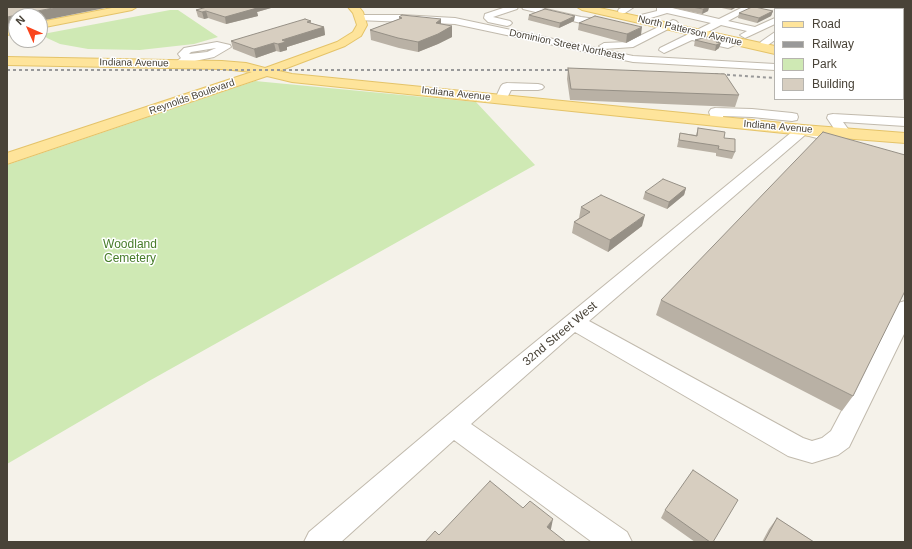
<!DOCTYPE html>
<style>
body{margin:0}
#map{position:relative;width:912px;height:549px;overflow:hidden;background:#f5f2ea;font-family:Helvetica,sans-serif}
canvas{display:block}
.frame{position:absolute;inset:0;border:8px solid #494338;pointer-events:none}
.legend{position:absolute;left:774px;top:8px;width:130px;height:92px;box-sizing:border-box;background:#fff;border:1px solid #b6b4af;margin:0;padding:5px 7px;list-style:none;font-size:12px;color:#494338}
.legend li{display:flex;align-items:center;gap:8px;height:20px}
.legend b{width:20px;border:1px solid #b6b4af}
.north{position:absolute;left:8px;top:8px;width:40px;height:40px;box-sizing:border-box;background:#fff;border:1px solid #b6b4af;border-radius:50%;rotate:315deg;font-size:11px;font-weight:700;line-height:16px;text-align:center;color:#494338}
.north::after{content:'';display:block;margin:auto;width:14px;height:18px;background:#f9451d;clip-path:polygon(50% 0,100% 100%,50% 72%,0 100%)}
</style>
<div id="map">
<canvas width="912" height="549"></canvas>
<div class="frame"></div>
<ul class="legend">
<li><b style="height:5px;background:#fee49b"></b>Road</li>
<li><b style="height:5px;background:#999"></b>Railway</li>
<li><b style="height:11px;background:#cfe9b4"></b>Park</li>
<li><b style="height:11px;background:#d7cec0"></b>Building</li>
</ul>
<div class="north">N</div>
</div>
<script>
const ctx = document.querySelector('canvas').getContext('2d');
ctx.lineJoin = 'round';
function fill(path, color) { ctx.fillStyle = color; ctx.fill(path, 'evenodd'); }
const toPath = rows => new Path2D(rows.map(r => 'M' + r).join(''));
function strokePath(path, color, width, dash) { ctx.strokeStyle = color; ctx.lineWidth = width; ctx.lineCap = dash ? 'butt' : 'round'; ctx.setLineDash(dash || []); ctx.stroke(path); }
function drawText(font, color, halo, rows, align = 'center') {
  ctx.font = font + ' Helvetica,sans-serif'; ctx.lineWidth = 3; ctx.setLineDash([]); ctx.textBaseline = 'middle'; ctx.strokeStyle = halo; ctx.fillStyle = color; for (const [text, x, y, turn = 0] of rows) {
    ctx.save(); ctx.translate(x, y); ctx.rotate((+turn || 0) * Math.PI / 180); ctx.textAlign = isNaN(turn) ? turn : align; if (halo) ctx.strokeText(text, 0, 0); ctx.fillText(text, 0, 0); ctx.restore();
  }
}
const green = toPath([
 [170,10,178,10,218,37,194,44,140,50,88,49,60,44,47,38,43,34],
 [255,81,476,102,535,165,149,381,7,464,7,165]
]);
const minor = toPath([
 [506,7,518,7,517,9,493,17,510,21,512,23,510,25,507,26,488,22,484,18,485,14,506,7],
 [522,7,537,7,581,17,610,21,615,24,610,27,581,23,523,9,522,7],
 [623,7,634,7,625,13,619,13,618,11,619,9,623,7],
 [657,7,668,7,719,19,743,7,754,7,728,21,755,27,775,18,775,24,745,38,740,35,747,31,721,25,700,36,727,42,736,38,739,39,741,41,739,43,728,48,692,40,664,53,659,50,660,48,711,23,667,13,644,20,640,17,641,15,657,11,657,7],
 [788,7,796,7,796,9,788,9,788,7],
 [891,7,901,7,900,9,890,9,891,7],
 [360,15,401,15,455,18,633,56,775,64,775,70,633,62,455,24,357,20,356,18,360,15],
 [903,18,905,18,905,24,903,24,903,18],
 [673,20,676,21,678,23,676,25,633,47,604,49,599,46,604,43,627,42,673,20],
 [775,32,775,40,768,45,762,45,760,43,762,41,775,32],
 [217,42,230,45,231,47,214,57,190,62,178,67,173,64,181,58,178,54,184,48,217,42],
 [216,48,207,52,189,54,191,52,216,48],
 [507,83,538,84,542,85,544,87,542,89,538,90,511,90,505,102,497,102,495,99,501,86,503,84,507,83],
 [715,108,752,109,792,113,797,114,798,117,797,120,792,121,752,117,723,116,724,121,723,124,718,125,713,124,709,112,711,109,715,108],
 [833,114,905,118,905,126,843,122,851,133,849,136,844,137,839,136,827,118,828,115,833,114],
 [803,126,826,132,828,135,826,138,821,139,805,135,589,321,803,438,812,441,822,438,831,431,882,335,895,308,898,303,905,301,905,332,849,447,838,455,812,463,788,456,575,332,471,424,627,532,632,542,592,542,454,440,341,542,304,542,309,532,512,361,798,127,803,126]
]);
const major = toPath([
 [117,7,137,7,132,10,40,28,40,22,117,7],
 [348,7,359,7,363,12,367,25,361,36,345,46,279,71,292,74,803,125,905,133,905,143,803,135,292,82,267,76,7,164,7,153,252,72,222,69,7,65,7,57,222,61,246,63,265,68,337,42,353,32,357,25,353,13,348,7],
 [577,7,595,7,775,46,775,54,582,10,577,7],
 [16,27,16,33,7,35,7,29,16,27],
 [903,72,905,72,905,80,903,80,903,72]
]);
const rail = toPath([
 [7,70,579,70],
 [715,74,775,78],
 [903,87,905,87]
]);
const wall = toPath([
 [669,7,709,7,708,11,702,14],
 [717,7,737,7,731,10],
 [852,7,873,7,871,9,861,9],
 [271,8,257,12,258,16,226,24,208,18,204,19,198,17,196,10],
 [773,11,771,16,757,23,738,18,739,13],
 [903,11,905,11,905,17,903,17],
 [529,15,574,21,559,28,528,20],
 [399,17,441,19,441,24,452,37,438,44,418,52,399,48,371,40,370,30,399,19],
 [311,21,311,23,324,27,325,35,287,47,287,50,280,52,276,51,256,58,233,49,231,41],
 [579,23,641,35,626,43,578,30],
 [695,40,719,40,719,48,715,51,694,46],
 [568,68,739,95,735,107,570,100,567,79],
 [698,128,724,138,735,152,732,159,716,156,716,153,677,147,680,133,696,135],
 [686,188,684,195,667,209,643,199,645,192],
 [581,207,642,226,608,252,572,233,574,222,579,218],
 [661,300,853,396,842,411,656,315],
 [665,510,713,542,695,542,661,518],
 [777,518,814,542,762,542,769,529]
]);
const shadedWall = toPath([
 [58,7,110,7,40,21,40,16,16,16,16,25,7,27,7,17],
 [249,7,271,7,271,8,257,12,258,16,226,24,225,17],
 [708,7,709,7,708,11,702,14,703,9],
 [732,7,737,7,731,10],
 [206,11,208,18,204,19,202,12],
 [773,11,771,16,757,23,759,18],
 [575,16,574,21,559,28,560,23],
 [441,19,441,29,436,23],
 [452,26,452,37,438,44,418,52,418,42],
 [324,27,325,35,287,47,287,50,280,52,278,44,282,40],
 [642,27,641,35,626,43,627,34],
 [719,40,718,44,721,43,719,48,715,51,716,45,716,42],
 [274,43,276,51,256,58,254,49],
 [686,188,684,195,667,209,669,202],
 [645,215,642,226,608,252,610,240],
 [553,519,550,534,547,527]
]);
const building = toPath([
 [7,7,58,7,7,17,7,7],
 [207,7,252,7,257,8,225,17,206,11,202,12,196,10,207,7],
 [692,7,708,7,703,9,692,7],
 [752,7,755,7,773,11,759,18,739,13,752,7],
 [843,7,850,7,860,9,840,9,843,7],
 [545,9,575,16,560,23,529,15,545,9],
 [903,11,905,11,905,14,903,14,903,11],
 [402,15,441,19,436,23,452,26,438,34,418,42,398,38,370,30,402,18,399,17,402,15],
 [595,16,642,27,627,34,579,23,595,16],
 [305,19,311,21,307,22,324,27,282,40,286,42,278,44,274,43,254,49,231,41,305,19],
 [903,23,905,23,905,27,903,26,903,23],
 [707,37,719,40,716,42,721,43,716,45,695,40,707,37],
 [568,68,725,74,739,95,571,89,568,68],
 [698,128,725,132,724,138,735,139,735,152,718,149,719,146,679,140,680,133,697,136,698,128],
 [823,132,905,155,905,291,853,396,661,300,823,132],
 [663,179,686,188,669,202,645,192,663,179],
 [601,195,645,215,610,240,574,222,590,212,581,207,601,195],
 [693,470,738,500,713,542,710,542,665,510,693,470],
 [490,481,523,508,530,501,553,519,547,527,566,542,425,542,435,531,439,535,490,481],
 [777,518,814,542,764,542,777,518]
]);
const farStreetnames = [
 ["North Patterson Avenue",690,31,13],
 ["Dominion Street Northeast",567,45,12],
 ["Indiana Avenue",134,63,1],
 ["Indiana Avenue",456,94,6],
 ["Reynolds Boulevard",192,97,-19],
 ["Indiana Avenue",778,127,5]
];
const parkNames = [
 ["Woodland",130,245],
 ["Cemetery",130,259]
];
const streetNames = [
 ["32nd Street West",560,334,-40]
];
fill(green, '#cfe9b4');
strokePath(minor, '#c1baad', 2);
strokePath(major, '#e4c369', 2);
fill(minor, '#fff');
fill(major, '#fee49b');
strokePath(rail, '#999', 2, [3, 3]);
fill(wall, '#b9b1a5');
fill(shadedWall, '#969086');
fill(building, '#d7cec0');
strokePath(building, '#969086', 1);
drawText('10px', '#494338', '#fff', farStreetnames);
drawText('12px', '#477c2a', '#fff', parkNames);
drawText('12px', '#494338', '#fff', streetNames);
</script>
